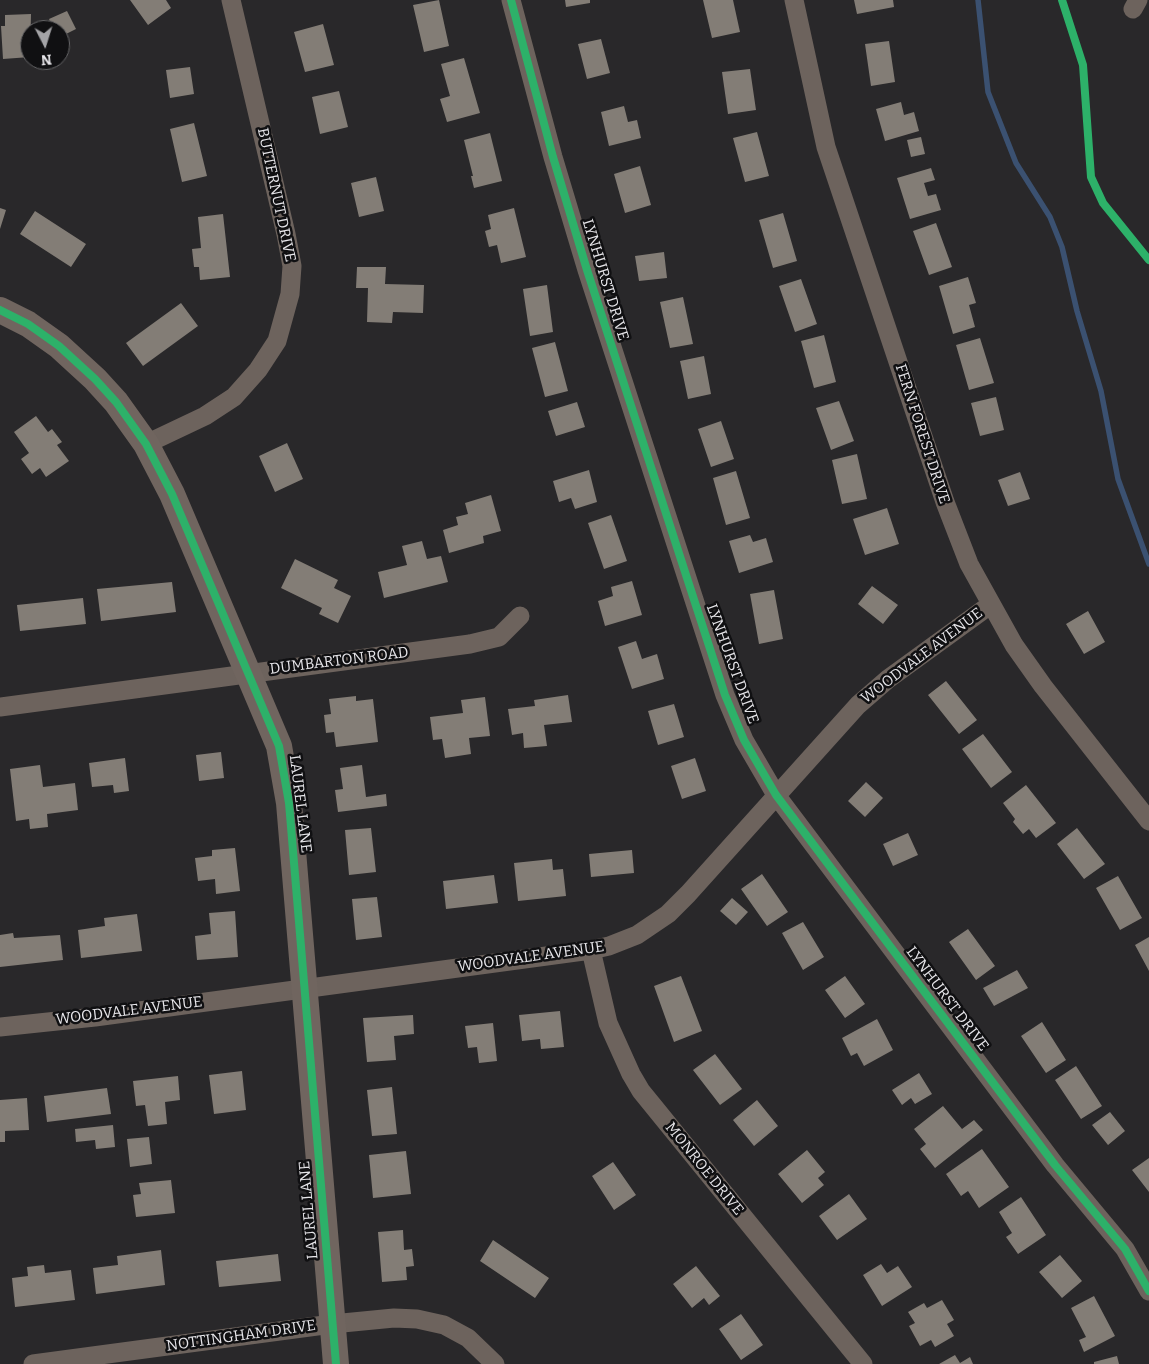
<!DOCTYPE html>
<style>
body{margin:0}
#map{position:relative;width:1149px;height:1364px;overflow:hidden;background:#29282a;font-family:Bitter,serif}
canvas{display:block}
.north{position:absolute;left:20px;top:20px;width:50px;height:50px;box-sizing:border-box;background:#101012;border:1px solid #666668;border-radius:50%;rotate:175deg;font-size:14px;font-weight:700;line-height:20px;text-align:center;color:#e7e6ea}
.north::after{content:'';display:block;margin:auto;width:18px;height:22px;background:#a4a4a7;clip-path:polygon(50% 0,100% 100%,50% 72%,0 100%)}
</style>
<div id="map">
<canvas width="1149" height="1364"></canvas>
<div class="north">N</div>
</div>
<script>
const ctx = document.querySelector('canvas').getContext('2d');
ctx.lineJoin = 'round';
const toPath = rows => new Path2D(rows.map(r => 'M' + r).join(''));
function strokePath(path, color, width, dash) { ctx.strokeStyle = color; ctx.lineWidth = width; ctx.lineCap = dash ? 'butt' : 'round'; ctx.setLineDash(dash || []); ctx.stroke(path); }
function fill(path, color) { ctx.fillStyle = color; ctx.fill(path, 'evenodd'); }
function drawText(font, color, halo, rows, align = 'center') {
  ctx.font = font + ' Bitter,serif'; ctx.lineWidth = 5; ctx.setLineDash([]); ctx.textBaseline = 'middle'; ctx.strokeStyle = halo; ctx.fillStyle = color; for (const [text, x, y, turn = 0] of rows) {
    ctx.save(); ctx.translate(x, y); ctx.rotate((+turn || 0) * Math.PI / 180); ctx.textAlign = isNaN(turn) ? turn : align; if (halo) ctx.strokeText(text, 0, 0); ctx.fillText(text, 0, 0); ctx.restore();
  }
}
const stream = toPath([
 [978,0,988,92,1016,163,1050,217,1062,247,1077,311,1101,391,1118,479,1149,564]
]);
const building = toPath([
 [130,0,166,0,171,8,148,25],
 [439,0,449,46,424,52,413,5],
 [565,0,590,0,590,3,566,7],
 [703,0,733,0,740,32,712,38],
 [854,0,893,0,894,7,857,14],
 [67,11,76,29,60,37,60,30,54,30,49,19],
 [31,14,30,57,3,59,1,26,5,26,5,15],
 [323,24,334,65,305,72,294,32],
 [601,39,610,73,587,79,578,44],
 [889,41,895,82,871,86,865,44],
 [464,58,480,113,447,122,440,99,450,96,441,64],
 [190,67,194,94,170,98,166,70],
 [750,69,756,110,728,114,722,72],
 [339,91,348,127,320,134,312,97],
 [901,102,904,115,914,112,919,131,885,141,876,109],
 [624,106,628,122,637,120,641,138,609,146,601,112],
 [194,123,207,176,182,182,170,129],
 [757,132,769,176,745,182,733,138],
 [490,133,502,181,474,188,471,176,473,176,464,140],
 [921,137,925,154,911,157,907,140],
 [640,166,651,205,625,213,614,174],
 [931,168,935,180,924,183,928,196,936,194,941,210,910,219,897,178],
 [376,177,384,211,359,217,351,183],
 [0,208,6,210,0,229],
 [514,208,526,257,501,263,497,245,489,247,485,231,491,229,488,215],
 [35,211,86,244,71,267,20,234],
 [783,213,797,261,773,268,759,220],
 [223,214,230,277,200,280,199,267,194,267,192,249,201,248,198,217],
 [936,223,952,267,929,275,913,231],
 [664,252,667,278,639,281,635,256],
 [357,267,386,267,385,284,424,285,423,313,393,312,392,323,367,322,368,288,356,288],
 [968,277,976,303,969,305,975,327,953,334,939,286],
 [801,279,817,324,795,332,779,286],
 [547,285,553,332,530,336,523,289],
 [683,297,693,344,670,348,660,302],
 [181,303,198,326,143,366,126,343],
 [824,335,836,382,814,388,801,341],
 [980,338,994,383,969,390,956,345],
 [555,342,568,391,545,397,532,348],
 [704,356,711,394,688,399,680,361],
 [996,397,1004,430,980,436,971,403],
 [839,401,854,441,831,450,816,408],
 [577,402,585,427,556,436,548,411],
 [36,416,48,432,52,429,62,442,57,445,69,461,46,477,40,468,32,474,21,459,29,453,14,432],
 [721,421,734,459,711,467,698,429],
 [287,443,303,479,275,492,259,456],
 [857,454,867,499,842,504,832,460],
 [589,470,597,502,575,509,571,498,559,502,553,481],
 [736,471,750,518,726,525,713,478],
 [1020,472,1030,499,1008,506,998,480],
 [491,495,501,531,483,536,484,543,449,553,443,530,458,525,456,517,468,514,465,503],
 [887,508,899,544,865,555,853,519],
 [611,515,627,561,604,569,588,523],
 [750,535,753,542,766,538,773,562,739,573,729,541],
 [422,541,427,559,441,556,448,582,384,598,378,572,407,565,402,546],
 [295,559,338,580,334,588,351,596,338,623,319,614,322,608,281,588],
 [632,581,642,615,605,626,598,601,613,596,611,587],
 [172,582,176,612,101,621,97,589],
 [872,586,898,605,883,624,858,604],
 [774,590,783,639,759,644,750,594],
 [83,598,86,624,20,631,17,605],
 [1088,611,1105,642,1084,654,1066,624],
 [636,641,642,659,657,654,664,679,632,689,618,647],
 [946,681,977,720,959,734,928,695],
 [568,695,572,722,544,725,547,746,524,748,523,733,512,735,508,709,535,706,534,700],
 [356,696,356,701,373,699,378,742,336,747,334,732,326,733,324,715,331,714,329,699],
 [485,697,490,736,469,738,471,754,445,758,442,739,433,740,430,717,463,713,461,700],
 [674,704,684,737,658,745,648,711],
 [983,734,1012,772,991,788,962,749],
 [221,752,224,778,199,781,196,755],
 [125,758,129,791,114,793,113,785,92,787,89,763],
 [695,758,706,791,682,799,671,766],
 [40,765,43,787,75,783,78,810,47,814,48,827,30,829,29,819,16,821,10,769],
 [362,765,366,797,386,794,387,806,338,812,335,790,343,789,340,768],
 [866,782,883,798,865,817,848,801],
 [1026,785,1056,823,1036,838,1029,829,1023,834,1013,822,1015,819,1003,803],
 [371,828,376,872,349,875,345,830],
 [1077,828,1105,864,1084,879,1057,844],
 [908,833,918,855,893,866,883,844],
 [235,848,240,891,216,894,215,879,198,881,195,858,212,856,212,850],
 [632,850,634,873,591,877,589,854],
 [552,859,553,870,563,869,566,896,518,901,514,863],
 [762,874,788,912,767,926,741,889],
 [494,875,498,903,446,909,443,881],
 [1118,876,1142,918,1120,930,1096,888],
 [377,897,382,937,356,940,352,899],
 [732,898,748,912,736,925,720,911],
 [235,911,238,957,197,960,195,936,211,934,209,913],
 [137,914,142,951,81,958,78,930,105,926,104,918],
 [803,922,824,957,803,970,782,933],
 [968,929,995,966,976,980,949,942],
 [13,933,14,938,60,935,63,960,0,967,0,935],
 [1149,937,1149,971,1135,945],
 [1017,970,1028,988,994,1006,983,988],
 [681,976,702,1031,674,1042,654,986],
 [845,976,865,1004,845,1018,825,990],
 [560,1011,564,1047,541,1049,540,1039,522,1041,519,1015],
 [413,1015,414,1034,394,1036,396,1060,367,1062,363,1018],
 [877,1019,893,1050,864,1066,857,1053,851,1056,842,1038],
 [1042,1022,1066,1060,1046,1073,1021,1036],
 [493,1023,497,1061,479,1063,477,1047,468,1048,465,1026],
 [715,1054,742,1089,720,1105,693,1070],
 [1076,1066,1102,1106,1081,1119,1055,1080],
 [242,1071,246,1110,214,1114,209,1075],
 [919,1073,932,1094,915,1104,911,1098,902,1105,892,1090],
 [178,1076,180,1100,165,1102,167,1124,148,1126,145,1105,136,1106,133,1081],
 [392,1087,397,1134,372,1136,367,1090],
 [107,1088,111,1114,47,1122,44,1096],
 [27,1098,29,1130,5,1131,5,1142,0,1142,0,1100],
 [757,1100,778,1126,754,1146,733,1120],
 [943,1106,962,1129,974,1120,983,1130,935,1168,920,1149,926,1144,914,1129],
 [1110,1112,1125,1131,1108,1145,1092,1125],
 [113,1125,115,1147,96,1149,95,1140,76,1142,75,1129],
 [149,1137,152,1164,130,1167,127,1139],
 [982,1149,1009,1187,979,1208,968,1191,961,1196,946,1174],
 [807,1150,825,1172,818,1178,824,1185,802,1203,778,1174],
 [406,1151,411,1194,373,1198,369,1155],
 [1149,1158,1149,1192,1132,1170],
 [613,1162,636,1195,614,1210,592,1176],
 [171,1180,175,1213,136,1217,133,1195,141,1194,139,1183],
 [849,1194,867,1219,837,1240,819,1216],
 [1021,1197,1046,1235,1018,1254,1006,1237,1012,1233,999,1212],
 [403,1230,404,1250,412,1249,414,1266,406,1267,407,1280,382,1282,378,1232],
 [493,1240,549,1278,535,1298,480,1261],
 [161,1250,165,1285,96,1294,93,1268,118,1265,117,1256],
 [278,1254,281,1281,219,1287,216,1261],
 [1060,1255,1082,1281,1062,1298,1039,1272],
 [881,1264,887,1273,898,1266,912,1287,882,1306,863,1275],
 [44,1265,45,1273,71,1270,75,1300,15,1307,12,1278,28,1276,27,1267],
 [696,1266,720,1296,709,1305,704,1298,692,1308,673,1284],
 [1094,1296,1115,1336,1084,1352,1079,1340,1086,1337,1071,1308],
 [942,1300,954,1320,947,1324,954,1336,935,1347,931,1340,920,1346,909,1326,915,1323,908,1312,924,1303,927,1308],
 [741,1314,763,1345,741,1360,719,1329],
 [955,1355,960,1363,970,1357,973,1364,939,1364],
 [1117,1356,1119,1364,1094,1364,1094,1362]
]);
const street = toPath([
 [511,0,553,157,587,270,725,695,744,740,776,795,1055,1165,1125,1249,1149,1291],
 [794,0,826,147,945,502,969,564,1014,645,1043,686,1149,821],
 [1133,9,1138,0],
 [146,444,205,416,234,397,258,370,277,341,290,294,292,266,286,234,231,0],
 [0,707,470,644,499,637,520,616],
 [591,950,608,1023,631,1074,641,1091,863,1364],
 [0,1027,95,1017,591,950,609,946,637,935,668,914,688,894,858,705,888,679,990,605],
 [33,1364,332,1324,394,1318,417,1319,444,1325,468,1338,495,1364]
]);
const secondary = toPath([
 [0,310,28,324,59,346,95,379,116,402,146,444,172,494,279,746,289,803,336,1364]
]);
const cycleway = toPath([
 [511,0,553,157,587,270,725,695,744,740,776,795,1055,1165,1125,1249,1149,1291],
 [1062,0,1083,65,1091,177,1103,203,1149,260],
 [0,310,28,324,59,346,95,379,116,402,146,444,172,494,279,746,289,803,336,1364]
]);
const streetNames = [
 ["BUTTERNUT DRIVE",276,195,78],
 ["LYNHURST DRIVE",605,280,73],
 ["FERN FOREST DRIVE",922,434,72],
 ["WOODVALE AVENUE",922,656,-37],
 ["DUMBARTON ROAD",339,661,-7],
 ["LYNHURST DRIVE",732,664,70],
 ["LAUREL LANE",300,804,83],
 ["WOODVALE AVENUE",531,957,-8],
 ["LYNHURST DRIVE",947,999,53],
 ["WOODVALE AVENUE",129,1011,-7],
 ["MONROE DRIVE",704,1169,51],
 ["LAUREL LANE",309,1210,-95],
 ["NOTTINGHAM DRIVE",241,1336,-8]
];
strokePath(stream, '#3b5171', 5.5);
fill(building, '#837d76');
strokePath(street, '#6d635d', 19);
strokePath(secondary, '#70655f', 26);
strokePath(cycleway, '#2db169', 8);
drawText('15px', '#e7e6ea', '#101012', streetNames);
</script>
